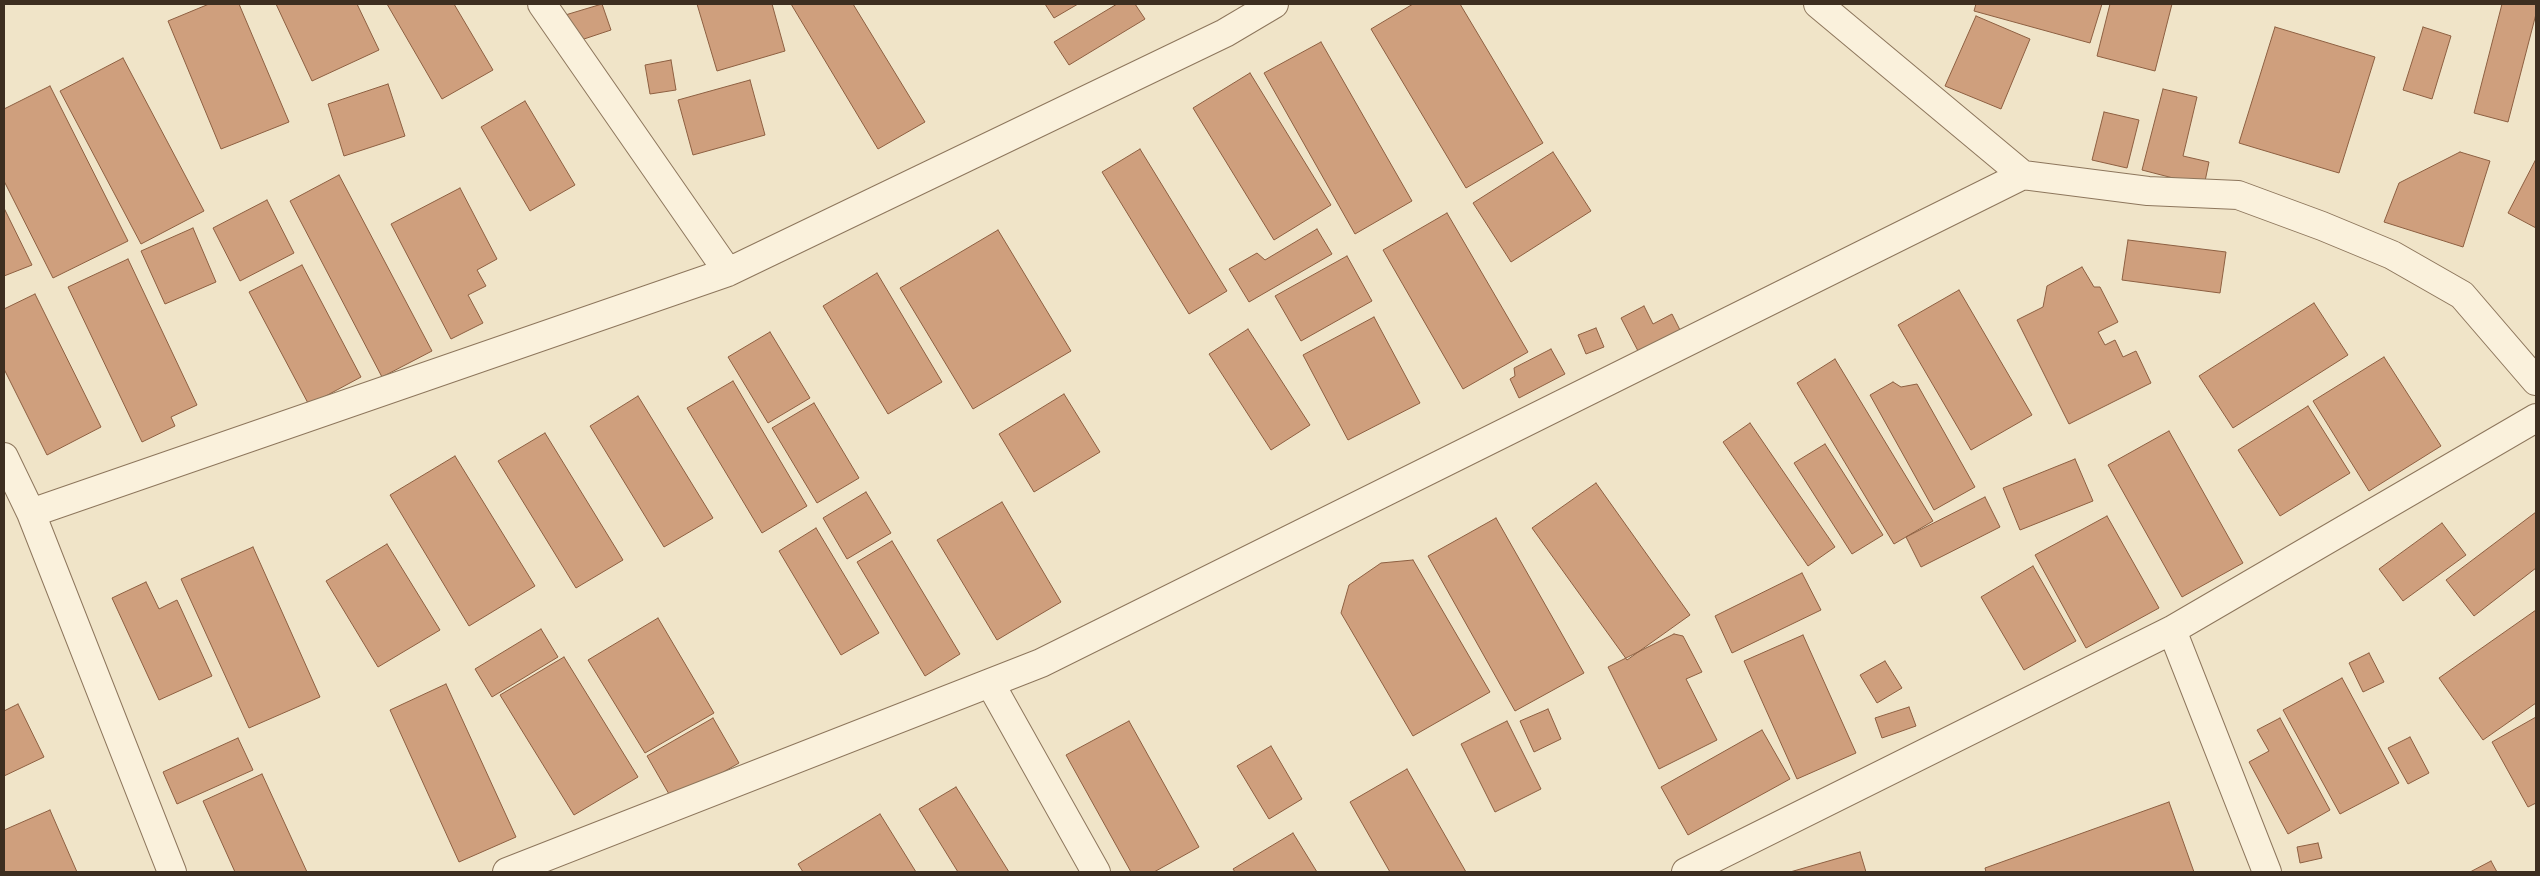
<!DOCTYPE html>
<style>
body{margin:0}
#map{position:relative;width:2540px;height:876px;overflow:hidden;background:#f0e4c8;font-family:"PT Serif",serif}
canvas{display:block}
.frame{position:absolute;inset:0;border:5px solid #3d2e20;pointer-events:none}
</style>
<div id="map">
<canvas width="2540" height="876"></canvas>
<div class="frame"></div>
</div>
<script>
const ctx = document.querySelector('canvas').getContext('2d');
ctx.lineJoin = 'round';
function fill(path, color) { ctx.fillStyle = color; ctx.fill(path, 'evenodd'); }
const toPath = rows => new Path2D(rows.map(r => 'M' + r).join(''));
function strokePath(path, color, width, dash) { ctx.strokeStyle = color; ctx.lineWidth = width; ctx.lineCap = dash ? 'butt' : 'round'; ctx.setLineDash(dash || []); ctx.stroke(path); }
const building = toPath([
 [209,4,239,4,289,122,221,149,168,21,209,4],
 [276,4,357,4,379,50,312,81,276,4],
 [387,4,454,4,493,70,442,99,387,4],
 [602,4,611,30,572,43,562,16,602,4],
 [697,4,772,4,785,51,717,71,697,4],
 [791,4,853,4,925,122,878,149,791,4],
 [1045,4,1078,4,1054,18,1045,4],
 [1117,4,1135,4,1145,19,1069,65,1054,42,1117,4],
 [1413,4,1460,4,1543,143,1466,188,1371,29,1413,4],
 [1976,4,2102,4,2090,43,1974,11,1976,4],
 [2110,4,2172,4,2155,71,2097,56,2110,4],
 [2502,4,2536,4,2536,14,2508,122,2474,113,2502,4],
 [1976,16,2030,39,2001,109,1945,86,1976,16],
 [2275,27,2375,57,2339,173,2239,143,2275,27],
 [2423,27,2451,36,2432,99,2403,90,2423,27],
 [1321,42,1412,201,1355,234,1264,73,1321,42],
 [123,58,204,211,141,244,60,91,123,58],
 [671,60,676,90,650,94,645,65,671,60],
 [1250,73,1331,205,1274,240,1193,108,1250,73],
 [750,80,765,135,693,155,678,100,750,80],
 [388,84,405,136,344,156,328,104,388,84],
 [50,86,128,241,53,278,4,181,4,109,50,86],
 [2163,89,2197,97,2183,156,2209,162,2204,186,2142,170,2163,89],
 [525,101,575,185,530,211,481,127,525,101],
 [2104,112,2139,120,2127,168,2092,160,2104,112],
 [1140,149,1227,291,1189,314,1102,172,1140,149],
 [1553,152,1591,211,1511,262,1473,203,1553,152],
 [2460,152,2490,161,2463,247,2384,222,2399,183,2460,152],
 [2536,159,2536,228,2508,213,2536,159],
 [339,175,432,351,382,377,290,201,339,175],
 [460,188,497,259,477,270,486,286,468,295,483,323,451,339,391,224,460,188],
 [267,200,294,253,240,281,213,228,267,200],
 [4,208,32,265,4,276,4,208],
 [1447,213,1528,352,1463,389,1383,250,1447,213],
 [193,228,216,282,165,304,141,251,193,228],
 [1317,229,1332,254,1249,302,1229,269,1257,253,1265,260,1317,229],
 [998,230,1071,351,973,409,900,288,998,230],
 [2128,240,2226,252,2220,293,2122,280,2128,240],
 [1347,256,1372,301,1301,341,1275,296,1347,256],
 [128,259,197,405,171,417,175,426,142,442,68,287,128,259],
 [302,265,361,377,309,405,249,292,302,265],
 [2082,267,2094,287,2100,287,2118,322,2098,332,2105,345,2115,340,2123,357,2136,351,2151,383,2069,424,2017,320,2043,307,2047,286,2082,267],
 [877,273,942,382,888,414,823,306,877,273],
 [1959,290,2032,415,1971,450,1898,325,1959,290],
 [35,294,101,427,47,455,4,369,4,309,35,294],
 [2314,303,2348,355,2233,428,2199,376,2314,303],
 [1644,306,1653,324,1672,314,1680,330,1638,351,1621,318,1644,306],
 [1374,317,1420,403,1348,440,1303,355,1374,317],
 [1596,328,1604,347,1586,354,1578,335,1596,328],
 [1248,329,1310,425,1271,450,1209,354,1248,329],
 [770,332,810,398,768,423,728,357,770,332],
 [1551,349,1565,374,1519,398,1510,379,1515,376,1514,368,1551,349],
 [2384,357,2441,446,2369,491,2313,401,2384,357],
 [1835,359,1933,521,1894,544,1797,383,1835,359],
 [733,381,807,506,762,533,687,408,733,381],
 [1893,382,1901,387,1917,384,1975,487,1934,510,1870,395,1893,382],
 [1064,394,1100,452,1034,492,999,434,1064,394],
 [638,396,713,518,664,547,590,426,638,396],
 [814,403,859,478,817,503,772,428,814,403],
 [2308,406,2350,473,2280,516,2238,450,2308,406],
 [1750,423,1835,547,1808,566,1723,442,1750,423],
 [2169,431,2243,563,2182,597,2108,465,2169,431],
 [545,433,623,560,576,588,498,461,545,433],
 [1825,444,1883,535,1852,554,1794,463,1825,444],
 [455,456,535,586,469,626,390,495,455,456],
 [2075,459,2093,501,2020,530,2003,488,2075,459],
 [1596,483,1690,615,1627,660,1532,528,1596,483],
 [866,492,891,533,847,559,823,518,866,492],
 [1985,497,2000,527,1921,567,1906,537,1985,497],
 [1002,502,1061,602,997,640,937,540,1002,502],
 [2536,512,2536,568,2474,616,2446,580,2536,512],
 [2107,516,2159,608,2086,648,2035,555,2107,516],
 [1496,518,1584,673,1515,711,1428,556,1496,518],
 [2442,523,2466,555,2403,601,2379,569,2442,523],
 [816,528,879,633,841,655,779,551,816,528],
 [892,541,960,654,925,676,857,562,892,541],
 [387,544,440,630,378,667,326,581,387,544],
 [253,547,320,697,249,728,181,579,253,547],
 [1413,560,1490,692,1413,736,1341,613,1349,585,1381,563,1413,560],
 [2033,566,2076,641,2024,670,1981,597,2033,566],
 [1802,573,1821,610,1732,653,1715,616,1802,573],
 [146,582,159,609,177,600,212,676,159,700,112,598,146,582],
 [2536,610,2536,703,2483,740,2439,678,2536,610],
 [658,618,714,713,645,753,588,660,658,618],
 [541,629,558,657,492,697,475,669,541,629],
 [1674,634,1683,636,1702,672,1686,679,1717,740,1659,769,1608,667,1674,634],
 [1803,635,1856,753,1797,779,1744,661,1803,635],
 [2369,653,2384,682,2363,692,2349,663,2369,653],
 [564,657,638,777,574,815,500,695,564,657],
 [1885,661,1902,688,1877,703,1860,675,1885,661],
 [2342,678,2399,783,2340,814,2283,710,2342,678],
 [446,684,516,837,459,862,390,710,446,684],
 [18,704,44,757,4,776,4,711,18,704],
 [1909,707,1916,726,1882,738,1875,718,1909,707],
 [1548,709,1561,739,1534,752,1520,721,1548,709],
 [2536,717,2536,803,2528,807,2492,742,2536,717],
 [713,718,739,763,673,801,647,756,713,718],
 [2280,718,2330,810,2288,834,2249,762,2269,751,2257,730,2280,718],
 [1129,721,1199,847,1154,872,1131,872,1066,755,1129,721],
 [1507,721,1541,789,1495,812,1461,744,1507,721],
 [1762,730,1790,779,1688,835,1661,787,1762,730],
 [2410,737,2429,773,2408,784,2388,748,2410,737],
 [238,738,253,770,177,804,163,772,238,738],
 [1271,746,1302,799,1269,819,1237,766,1271,746],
 [1407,769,1466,872,1390,872,1350,802,1407,769],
 [262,774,307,872,235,872,203,801,262,774],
 [956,787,1009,872,958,872,919,809,956,787],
 [2169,802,2194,872,1986,872,1985,868,2169,802],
 [50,810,77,872,4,872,4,830,50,810],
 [880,814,916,872,803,872,798,864,880,814],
 [1293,833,1317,872,1235,872,1233,869,1293,833],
 [2318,843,2322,858,2300,863,2297,847,2318,843],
 [1860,852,1866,872,1790,872,1860,852],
 [2491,861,2497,872,2470,872,2491,861]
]);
const minor = toPath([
 [542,4,728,272],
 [1818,4,2023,175,2148,191,2238,195,2322,226,2392,255,2462,295,2536,381],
 [4,457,31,513,172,872],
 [31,513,728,272,1225,33,1274,4],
 [2172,630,2267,872],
 [990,683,1096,872],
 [507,872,1041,663,2023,175],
 [1686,872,2172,630,2536,418]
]);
fill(building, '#cf9f7d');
strokePath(building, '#8d5f41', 1);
strokePath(minor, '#8d765c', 30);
strokePath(minor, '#faf1dc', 28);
</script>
